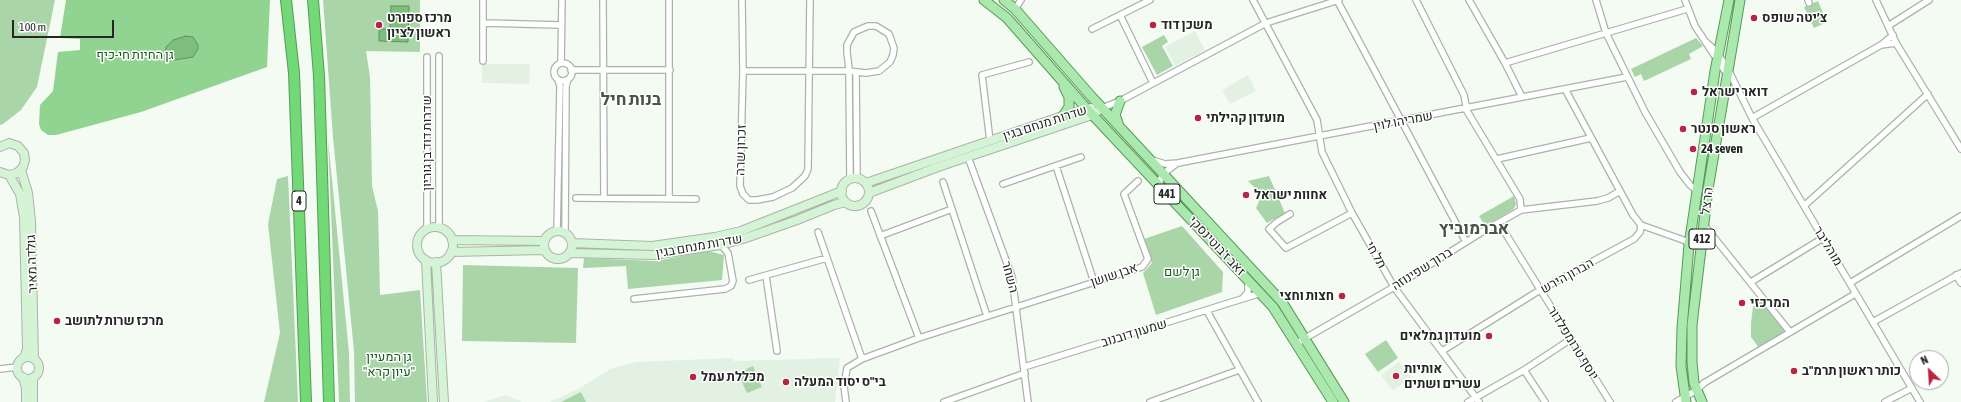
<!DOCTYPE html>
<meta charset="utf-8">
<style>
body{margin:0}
#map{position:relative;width:1961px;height:402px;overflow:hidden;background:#f3fbf2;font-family:"Asap Condensed",sans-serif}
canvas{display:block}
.north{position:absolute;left:1909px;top:350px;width:40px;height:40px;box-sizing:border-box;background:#fff;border:1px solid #a7a9a7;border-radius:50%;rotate:335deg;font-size:11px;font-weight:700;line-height:16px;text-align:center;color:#242724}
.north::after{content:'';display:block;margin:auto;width:14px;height:18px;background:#b72543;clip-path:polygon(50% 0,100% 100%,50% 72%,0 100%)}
.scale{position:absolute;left:12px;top:20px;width:102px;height:18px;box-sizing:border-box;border:2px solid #242724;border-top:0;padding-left:5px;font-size:12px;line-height:14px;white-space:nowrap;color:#242724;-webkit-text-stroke:3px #fff;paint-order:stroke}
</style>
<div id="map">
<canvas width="1961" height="402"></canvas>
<div class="north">N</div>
<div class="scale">100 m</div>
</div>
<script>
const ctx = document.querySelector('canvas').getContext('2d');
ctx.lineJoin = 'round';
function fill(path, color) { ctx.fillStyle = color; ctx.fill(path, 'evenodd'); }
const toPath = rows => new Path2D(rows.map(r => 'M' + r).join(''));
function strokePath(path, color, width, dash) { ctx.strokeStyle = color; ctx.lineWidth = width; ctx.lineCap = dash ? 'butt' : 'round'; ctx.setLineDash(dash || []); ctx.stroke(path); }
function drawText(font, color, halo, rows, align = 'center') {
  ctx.font = font + ' "Asap Condensed",Heebo,sans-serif'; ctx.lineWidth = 3; ctx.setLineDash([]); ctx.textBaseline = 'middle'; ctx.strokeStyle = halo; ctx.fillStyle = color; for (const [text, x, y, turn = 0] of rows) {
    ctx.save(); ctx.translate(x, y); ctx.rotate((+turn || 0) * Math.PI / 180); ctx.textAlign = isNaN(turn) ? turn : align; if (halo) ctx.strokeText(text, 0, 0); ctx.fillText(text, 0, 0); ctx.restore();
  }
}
const built = toPath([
 [1195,31,1205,50,1175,66,1165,47],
 [482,64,530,64,529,84,482,83],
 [1248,75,1256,91,1230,104,1222,90],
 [733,358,733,361,840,358,835,402,550,402,580,388,610,369,636,362],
 [1399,362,1411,377,1393,391,1381,375],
 [506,395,522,402,483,402]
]);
const green = toPath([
 [0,0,55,0,37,87,21,110,3,124,0,125],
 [323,0,420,0,420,52,366,51,370,77,372,186,378,211,380,295,420,290,427,402,355,402,354,351,333,137],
 [1818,1,1827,22,1814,28,1804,7],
 [1164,35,1168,42,1162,46,1173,66,1157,75,1142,47],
 [1696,38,1703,46,1689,54,1691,59,1644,81,1641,74,1635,77,1631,69],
 [328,139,349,353,350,402,339,402],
 [288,176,298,402,264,402,280,333,268,224,277,179],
 [1269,176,1285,213,1267,223,1256,208,1262,195,1248,181],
 [1514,196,1516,204,1514,209,1485,226,1479,216],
 [1182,226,1223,272,1222,292,1156,315,1143,273,1152,263,1144,239],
 [708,251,724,255,722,280,628,289,626,266,583,268,584,258,656,261],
 [463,265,578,268,576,343,462,341],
 [1760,301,1770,310,1786,332,1759,348,1751,337,1751,323,1753,307],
 [1386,340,1398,358,1378,372,1365,354],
 [753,366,762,387,747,393,738,373],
 [581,392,586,402,561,402]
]);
const forest = toPath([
 [66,0,270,0,267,67,141,112,56,135,48,135,41,130,39,124,40,105,53,91,58,52,80,50,80,39,60,38]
]);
const water = toPath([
 [391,6,409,6,408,42,379,41,379,29,390,29,391,6],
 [186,36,193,37,198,45,198,49,193,57,175,60,170,60,166,57,165,53,166,47,173,40,186,36]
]);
const street = toPath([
 [603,0,604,198],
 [742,0,743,71,740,186,743,194,749,200,757,200,773,197,792,188,805,176,808,169,810,0],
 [1253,0,1317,120,1322,152,1352,213,1394,287,1479,402],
 [1337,0,1466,242],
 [1416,0,1464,95,1467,111,1520,199,1521,210],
 [1469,0,1505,63,1522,97],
 [1596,0,1606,33,1645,112,1680,172,1690,185,1697,191,1699,190],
 [1685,0,1695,26,1728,76],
 [1808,0,1809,3],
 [1876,0,1896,43,1961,149],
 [1015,9,1021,0],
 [1120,15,1153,83],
 [483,23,561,25],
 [1888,26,1929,0],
 [1092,29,1150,0],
 [1706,42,1714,49,1727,67,1752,118,1920,402],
 [1881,45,1893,35],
 [427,57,427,229],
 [483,61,483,0],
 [561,63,562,0],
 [1505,63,1687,9],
 '554 72a9 9 0 1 1 18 0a9 9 0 1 1-18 0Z',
 [571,70,670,70],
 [743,71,849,71,866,73,879,71,890,62,893,55,894,48,889,34,876,26,868,26,854,32,847,45,847,53,848,60,849,71,849,75,850,179],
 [856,72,857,178],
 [1565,89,1633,215,1641,225,1686,241,1689,245],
 [1102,108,1120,101,1266,23,1339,0],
 [1752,118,1881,45,1896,43],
 [990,141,982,75,1029,62],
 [968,157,1012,277,1028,402],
 [1497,159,1591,138],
 [1152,160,1165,164,1178,163,1627,77],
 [1056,166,1094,282],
 [943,182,987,316],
 [1003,184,1081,157],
 [1160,186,1160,180,1164,173,1176,164],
 [576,198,696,199],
 [669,199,669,0],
 [1804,206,1928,94],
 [871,211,919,338],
 [1290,214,1277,222,1269,229,1286,248,1352,213],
 [1499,223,1610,402],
 [1704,225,1790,332],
 [439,227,439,56],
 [557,231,560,86,558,80],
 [818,232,862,359],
 [565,233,566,86,568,79],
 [880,236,952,209],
 [1956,275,1961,283],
 [766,276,777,351],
 [749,280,827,258],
 [1751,282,1823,238],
 [1850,283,1961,216],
 [1243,298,1248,292,1248,280],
 [634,299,725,289,731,286,733,281,728,253,721,245],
 [1207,311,1258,402],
 [1873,322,1961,273],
 [1297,343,1394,287,1482,232,1521,210,1597,201,1608,198,1620,191],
 [1442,351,1540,290,1634,239,1640,232,1641,225],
 [1024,367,1261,293],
 [0,369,17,367],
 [1524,370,1545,402],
 [846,402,844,386,847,368,862,359,919,338,1142,267,1148,259,1124,194,1138,181],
 [944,402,1025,373],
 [1150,402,1239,370],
 [1468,402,1524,370,1571,339],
 [1676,402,1697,390,1704,383,1855,294],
 [1885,402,1912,388]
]);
const secondary = toPath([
 [0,147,9,143,18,146,24,153,25,160,23,167,17,173,9,175,0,172],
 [21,170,28,193,31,221,34,359],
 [9,175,20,194,24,217,27,349,24,358],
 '841 192a14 14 0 1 1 28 0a14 14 0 1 1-28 0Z',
 [866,183,1071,113,1091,108],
 [869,193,938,167,1092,115,1102,108],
 '417 245a18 18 0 1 1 36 0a18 18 0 1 1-36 0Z',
 '544 245a14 14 0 1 1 28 0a14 14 0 1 1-28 0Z',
 [452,240,544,241],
 [572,243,652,246,715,237,741,231,842,191],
 [451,252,544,250],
 [570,253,654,255,721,245,743,239,797,220,834,205,846,202],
 [426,260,433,402],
 [436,262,444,402],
 '17 368a11 11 0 1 1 22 0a11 11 0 1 1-22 0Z',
 [23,377,26,388,26,402],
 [33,378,33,402]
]);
const primary = toPath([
 [984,0,1007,18,1086,108,1273,307,1333,402],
 [1004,0,1015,9,1091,96,1282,302,1344,402],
 [1063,116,1069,107,1069,97,1064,87],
 [1118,123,1115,115,1120,101],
 [1686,402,1681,366,1682,328,1689,245,1715,71,1729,0],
 [1702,402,1694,383,1692,362,1692,325,1708,189,1740,0]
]);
const highway = toPath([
 [286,0,294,73,306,402],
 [313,0,319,76,329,402]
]);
const markers = [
 [1754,18,4,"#b72543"],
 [379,25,4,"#b72543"],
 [1153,25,4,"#b72543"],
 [1694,92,4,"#b72543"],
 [1198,118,4,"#b72543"],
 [1683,129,4,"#b72543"],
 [1693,149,4,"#b72543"],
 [1246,195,4,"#b72543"],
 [1342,296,4,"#b72543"],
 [1742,303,4,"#b72543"],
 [57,321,4,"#b72543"],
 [1489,336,4,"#b72543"],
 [1794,371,4,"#b72543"],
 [1396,376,4,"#b72543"],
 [693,377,4,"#b72543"],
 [786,382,4,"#b72543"]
];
const shields = [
 [1167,194,26],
 [299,201,14],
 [1702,239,26]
];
const shieldNames = [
 ["441",1167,194],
 ["4",299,201],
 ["412",1702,239]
];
const poiNames = [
 ["מרכז ספורט",387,18],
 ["ראשון לציון",387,33],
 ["צ׳יטה שופס",1762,18],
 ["משכן דוד",1161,25],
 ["דואר ישראל",1702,92],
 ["מועדון קהילתי",1206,118],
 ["ראשון סנטר",1691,129],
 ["24 seven",1701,149],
 ["אחוות ישראל",1254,195],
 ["חצות וחצי",1334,296,"right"],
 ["המרכזי",1750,303],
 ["מרכז שרות לתושב",65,321],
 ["מועדון גמלאים",1481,336,"right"],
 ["אותיות",1404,369],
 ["עשרים ושתים",1404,384],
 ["כותר ראשון תרמ\"ב",1802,371],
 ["מכללת עמל",701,377],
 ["בי\"ס יסוד המעלה",794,382]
];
const parkNames = [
 ["גן החיות חי-כיף",135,55],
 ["גן לשם",1182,272],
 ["גן המעיין",389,357],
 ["\"עיון קרא\"",389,372]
];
const streetNames = [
 ["שמריהו לוין",1403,121,-11],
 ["שדרות מנחם בגין",1045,123,-18],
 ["שדרות דוד בן גוריון",427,143,-90],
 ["זכרון שרה",741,150,-88],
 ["הרצל",1707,201,-83],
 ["שדרות מנחם בגין",699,246,-10],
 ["זאב ז'בוטינסקי",1217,246,47],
 ["מוהליבר",1828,246,59],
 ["תל חי",1376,255,60],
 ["גולדה מאיר",32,264,-92],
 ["ברוך שפינוזה",1422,269,-32],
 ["אבן שושן",1114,275,-19],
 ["הברון הירש",1567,276,-29],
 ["השחר",1010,277,75],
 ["שמעון דובנוב",1134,333,-17],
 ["יוסף טרומפלדור",1573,343,58]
];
const districtNames = [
 ["בנות חיל",631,100],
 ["אברמוביץ",1474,229]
];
fill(built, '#e3f1e2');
fill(green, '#a9d5a8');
fill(forest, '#91d391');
fill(water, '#7dbe7d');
strokePath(water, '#629162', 1);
strokePath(street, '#abb3ab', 8);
strokePath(secondary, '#abb3ab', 10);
strokePath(primary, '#579b59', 11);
strokePath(highway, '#579b59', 12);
strokePath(street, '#fff', 5.5);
strokePath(secondary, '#d5f4d6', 8);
strokePath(primary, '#abe8ad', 9);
strokePath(highway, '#73d976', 10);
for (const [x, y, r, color] of markers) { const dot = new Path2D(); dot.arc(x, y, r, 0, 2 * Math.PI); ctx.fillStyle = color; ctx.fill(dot); strokePath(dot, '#fff', 1.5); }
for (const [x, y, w] of shields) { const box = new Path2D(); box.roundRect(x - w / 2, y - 10, w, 20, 3); ctx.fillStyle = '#fff'; ctx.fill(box); strokePath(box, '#242724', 1); }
drawText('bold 12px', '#242724', null, shieldNames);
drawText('bold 13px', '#242724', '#fff', poiNames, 'left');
drawText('13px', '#195c1f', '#fff', parkNames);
drawText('13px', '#242724', '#fff', streetNames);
drawText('bold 17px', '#4b524a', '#fff', districtNames);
</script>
